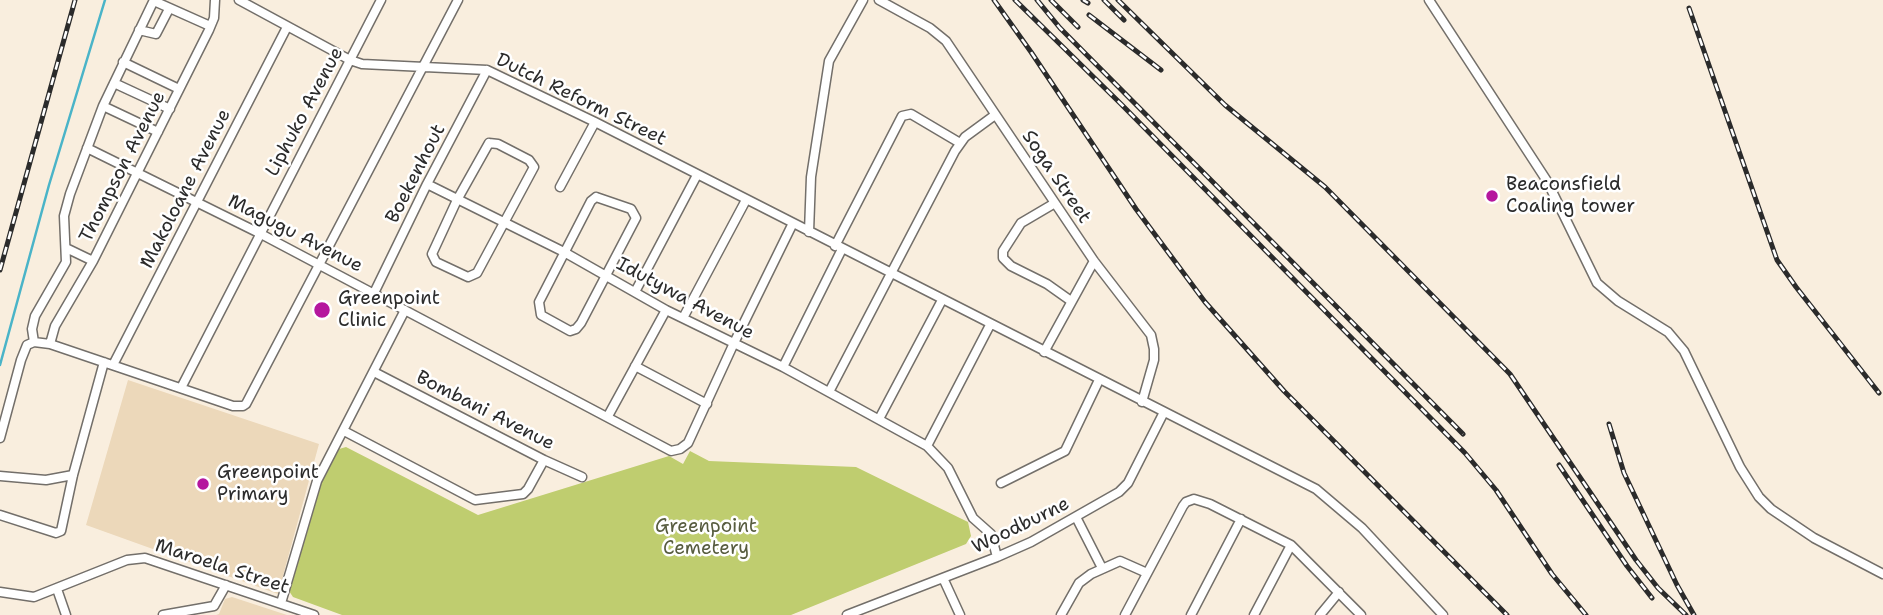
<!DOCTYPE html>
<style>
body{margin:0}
canvas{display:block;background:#f9eede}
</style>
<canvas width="1883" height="615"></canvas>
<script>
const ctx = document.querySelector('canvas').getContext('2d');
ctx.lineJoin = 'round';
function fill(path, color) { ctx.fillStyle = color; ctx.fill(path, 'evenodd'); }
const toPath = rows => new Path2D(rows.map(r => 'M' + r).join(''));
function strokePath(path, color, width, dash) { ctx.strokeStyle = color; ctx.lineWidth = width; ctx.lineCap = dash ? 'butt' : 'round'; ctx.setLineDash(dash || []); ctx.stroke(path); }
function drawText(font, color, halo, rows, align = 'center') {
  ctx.font = font + ' "Shantell Sans",sans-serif'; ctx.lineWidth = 5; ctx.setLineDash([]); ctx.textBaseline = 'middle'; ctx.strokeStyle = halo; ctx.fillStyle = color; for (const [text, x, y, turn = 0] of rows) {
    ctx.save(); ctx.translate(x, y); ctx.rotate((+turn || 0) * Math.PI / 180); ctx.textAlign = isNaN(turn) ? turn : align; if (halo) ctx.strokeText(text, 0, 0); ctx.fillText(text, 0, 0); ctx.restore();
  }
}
const built = toPath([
 [128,380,319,444,278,594,86,525],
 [232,597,287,615,216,615,219,614,225,599]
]);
const green = toPath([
 [346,447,478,515,669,456,683,464,690,451,709,461,856,467,968,522,971,536,966,544,791,615,342,615,293,597,289,591,315,495,339,449]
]);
const stream = toPath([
 [0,365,49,185,105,0]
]);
const street = toPath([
 [239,0,350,60,362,64,487,70,595,122,1316,489,1362,528,1443,615],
 [879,0,930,28,946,41,1094,261,1151,335,1154,349,1154,360,1142,402],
 [1429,0,1547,181,1597,283,1618,301,1668,332,1684,351,1740,467,1759,497,1771,509,1814,538,1883,574],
 [154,1,210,26],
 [139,30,156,34,169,9],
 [123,62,179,89],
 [114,83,170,109],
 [103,106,158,132],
 [489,143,498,144,529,160,534,167,477,273,468,277,436,262,432,254,457,200,489,143],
 [87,148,259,233,671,451,680,449,688,443,734,343,793,223],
 [427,184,564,252,666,310,783,367,927,446,948,468,973,518,991,534,997,557],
 [560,187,595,122],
 [596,197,631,209,636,218,581,323,576,329,570,331,541,315,539,302,591,201,596,197],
 [1055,203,1021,223,1003,251,1003,258,1011,266,1047,284,1071,301],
 [809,232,811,177,829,61,863,0],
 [835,246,902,116,911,114,960,143],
 [66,248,93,261],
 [635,292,697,175],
 [374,293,427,184,487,70],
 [683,318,746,200],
 [34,342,32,329,35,316,66,262,64,216,70,194,103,106,154,0],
 [50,344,55,326,93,261,209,30,214,18,215,0],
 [1044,352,1094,261],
 [113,365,287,27],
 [635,366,707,404],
 [783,367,842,249],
 [374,372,544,460,582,477],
 [181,388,381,0],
 [829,392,955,151,965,137,995,115],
 [608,416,666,310],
 [879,419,942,300],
 [344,431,475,500,523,494,528,489,544,460],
 [0,438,21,360,27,345,34,342,50,344,233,406,243,406,246,404,458,0],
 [927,446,990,325],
 [0,476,46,480,73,475],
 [1001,483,1065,451,1099,380],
 [0,515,56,533,61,531,73,475,104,362],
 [1076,517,1102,568],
 [943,578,960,615],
 [57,589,66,615],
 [0,592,34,597,127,560,145,558,314,615],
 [281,603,317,481,405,310],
 [163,615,214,606,226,585],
 [847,615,997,557,1031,542,1119,492,1128,483,1164,412],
 [1061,615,1079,583,1091,574,1120,561,1147,573],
 [1125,615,1183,506,1186,502,1194,499,1210,504,1291,545,1361,615],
 [1191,615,1241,519],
 [1254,615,1291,545],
 [1320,615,1339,592]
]);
const rail = toPath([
 [994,0,1031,52,1136,209,1205,302,1284,391,1507,615],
 [1015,0,1121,104,1465,453,1496,490,1552,574,1586,615],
 [1037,0,1060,28,1463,434],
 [1051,0,1078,27],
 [1083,0,1088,3],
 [1104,0,1124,20],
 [1118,0,1225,105,1325,187,1510,374,1636,560,1658,588,1686,615],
 [1689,8,1777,260,1796,287,1879,393],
 [1089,15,1161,70],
 [0,270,75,0],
 [1609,424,1624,473,1677,585,1694,615],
 [1559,465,1627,566,1652,598]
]);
const markers = [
 [1492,196,7,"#b5179e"],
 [322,310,9,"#b5179e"],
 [203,484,7,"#b5179e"]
];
const streetNames = [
 ["Dutch Reform Street",581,100,26],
 ["Liphuko Avenue",305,112,-62],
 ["Thompson Avenue",123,167,-63],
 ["Boekenhout",416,174,-63],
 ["Soga Street",1056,177,56],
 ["Makoloane Avenue",186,189,-63],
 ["Magugu Avenue",295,234,27],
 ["Idutywa Avenue",685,299,28],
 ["Bombani Avenue",485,411,27],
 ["Woodburne",1021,526,-26],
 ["Maroela Street",222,567,18]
];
const poiNames = [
 ["Beaconsfield",1506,185],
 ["Coaling tower",1506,207],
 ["Greenpoint",338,299],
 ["Clinic",338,321],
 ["Greenpoint",217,473],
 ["Primary",217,495]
];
const parkNames = [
 ["Greenpoint",706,527],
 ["Cemetery",706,549]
];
fill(built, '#ecd8ba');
fill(green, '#bfcd6f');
strokePath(stream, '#4ab4c8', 2.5);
strokePath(street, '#736f6a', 11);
strokePath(street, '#fff', 8);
strokePath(rail, '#2b2b2b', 5);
strokePath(rail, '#fff', 2.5, [8]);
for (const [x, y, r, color] of markers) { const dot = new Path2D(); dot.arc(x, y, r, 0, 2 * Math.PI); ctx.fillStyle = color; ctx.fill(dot); strokePath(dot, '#fff', 2.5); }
drawText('19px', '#2b2b2b', '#fff', streetNames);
drawText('19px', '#2b2b2b', '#fff', poiNames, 'left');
drawText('19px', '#575c3f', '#fff', parkNames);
</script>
